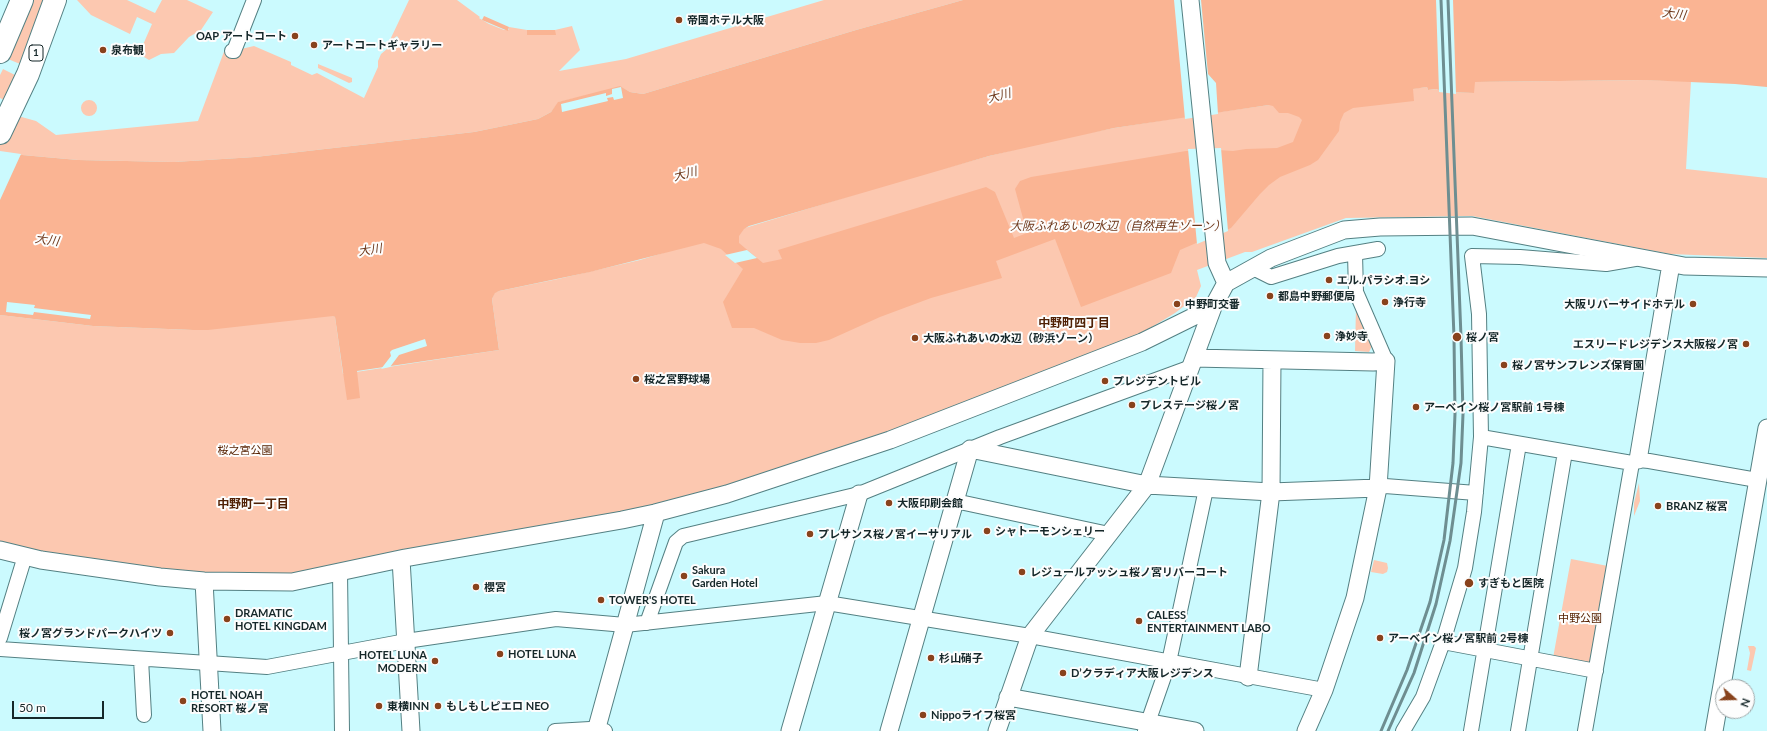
<!DOCTYPE html>
<meta charset="utf-8">
<style>
body{margin:0}
#map{position:relative;width:1767px;height:731px;overflow:hidden;background:#cbfafe;font-family:Lato,sans-serif}
canvas{display:block}
.north{position:absolute;left:1715px;top:679px;width:40px;height:40px;box-sizing:border-box;background:#fdfdfd;border:1px solid #a0a7a8;border-radius:50%;rotate:110deg;font-size:11px;font-weight:700;line-height:16px;text-align:center;color:#152729}
.north::after{content:'';display:block;margin:auto;width:14px;height:18px;background:#88421c;clip-path:polygon(50% 0,100% 100%,50% 72%,0 100%)}
.scale{position:absolute;left:12px;top:701px;width:92px;height:18px;box-sizing:border-box;border:2px solid #152729;border-top:0;padding-left:5px;font-size:12px;line-height:14px;white-space:nowrap;color:#152729;-webkit-text-stroke:3px #fdfdfd;paint-order:stroke}
</style>
<div id="map">
<canvas width="1767" height="731"></canvas>
<div class="north">N</div>
<div class="scale">50 m</div>
</div>
<script>
const ctx = document.querySelector('canvas').getContext('2d');
ctx.lineJoin = 'round';
function fill(path, color) { ctx.fillStyle = color; ctx.fill(path, 'evenodd'); }
const toPath = rows => new Path2D(rows.map(r => 'M' + r).join(''));
function strokePath(path, color, width, dash) { ctx.strokeStyle = color; ctx.lineWidth = width; ctx.lineCap = dash ? 'butt' : 'round'; ctx.setLineDash(dash || []); ctx.stroke(path); }
function drawText(font, color, halo, rows, align = 'center') {
  ctx.font = font + ' Lato,"Noto Sans JP",sans-serif'; ctx.lineWidth = 4; ctx.setLineDash([]); ctx.textBaseline = 'middle'; ctx.strokeStyle = halo; ctx.fillStyle = color; for (const [text, x, y, turn = 0] of rows) {
    ctx.save(); ctx.translate(x, y); ctx.rotate((+turn || 0) * Math.PI / 180); ctx.textAlign = isNaN(turn) ? turn : align; if (halo) ctx.strokeText(text, 0, 0); ctx.fillText(text, 0, 0); ctx.restore();
  }
}
const green = toPath([
 [32,0,43,0,20,64,8,59],
 [77,0,127,0,155,13,162,0,187,0,213,12,201,30,189,37,174,53,161,54,149,60,139,54,152,24,137,17,130,34,91,15],
 [409,0,457,0,480,17,479,18,489,24,504,30,509,30,509,27,527,30,527,35,555,35,555,30,572,26,580,50,559,71,626,59,824,0,963,0,856,30,643,94,630,92,621,87,559,102,551,112,538,119,474,132,255,157,174,162,78,160,0,153,0,111,36,121,56,135,198,121,225,49,239,54,241,49,254,46,291,62,291,65,312,75,317,73,364,98,378,67,378,61,381,54,399,39,397,36,389,42],
 [318,64,352,78,352,82,349,83,318,68],
 [3,69,15,75,4,100,0,98,0,75],
 [1645,80,1691,81,1686,169,1767,178,1767,258,1670,254,1472,216,1346,218,1252,252,1245,252,1197,270,1201,286,1196,297,1175,313,1137,336,851,447,659,506,294,575,216,575,155,568,45,553,0,543,0,315,93,326,193,330,332,315,335,317,343,374,499,350,492,299,495,292,499,291,558,279,640,260,899,181,989,156,1058,139,1114,128,1184,117,1269,105,1427,87,1428,90,1436,89,1445,92,1474,93,1474,82],
 '81 108a8 8 0 1 1 16 0a8 8 0 1 1-16 0Z',
 [1356,307,1372,346,1369,352,1355,351],
 [1639,483,1640,501,1634,516,1634,503],
 [1571,559,1608,566,1591,664,1553,658],
 [1374,560,1387,563,1388,568,1387,572,1383,574,1371,572],
 [1748,646,1754,646,1756,648,1751,671,1747,670,1750,653]
]);
const water = toPath([
 [963,0,1767,0,1767,87,1735,84,1645,80,1475,82,1474,93,1445,92,1436,89,1428,90,1427,87,1413,89,1414,101,1353,108,1344,113,1340,122,1339,131,1318,160,1310,165,1280,177,1269,185,1260,194,1231,228,1180,250,1171,273,1081,307,1055,239,996,261,1002,278,931,298,880,317,829,340,816,343,800,343,782,340,754,328,732,328,723,302,743,269,721,249,704,243,590,272,499,291,495,293,492,299,499,350,357,371,360,398,347,400,335,317,333,316,208,330,193,330,93,326,0,315,0,153,78,160,174,162,255,157,474,132,538,119,551,112,558,102,620,86,630,92,643,94,856,30],
 [1269,105,1273,106,1279,113,1288,113,1299,117,1302,120,1293,142,1277,148,1246,149,1233,151,1218,150,1186,151,1031,177,1020,181,1015,189,1027,233,1014,238,995,192,986,187,778,250,782,259,763,263,739,243,739,236,744,229,749,226,989,156,1114,128],
 [484,16,509,27,508,31,482,20],
 [527,30,555,30,556,35,527,35]
]);
const pier = toPath([
 [1174,0,1201,0,1208,74,1216,83,1218,114,1185,119],
 [1436,0,1453,0,1456,94,1439,92],
 [621,87,623,98,614,100,613,97,607,98,608,101,562,112,561,104,606,93,606,96,612,94,612,89],
 [1221,148,1228,231,1197,244,1188,149],
 [0,151,21,154,0,200],
 [747,250,757,258,735,263,725,255],
 [7,302,35,305,34,308,91,315,90,319,34,312,33,315,6,312],
 [425,339,427,346,399,355,390,367,381,369,391,356,390,352,392,350]
]);
const minor = toPath([
 [232,51,234,51,254,0],
 [1355,254,1356,292,1386,361],
 [1253,268,1271,277,1338,256,1378,249],
 [1481,437,1632,463,1638,460,1649,461,1757,480],
 [1378,488,1385,486,1476,493],
 [955,501,1109,534],
 [340,572,342,731],
 [647,623,676,542,683,536,859,494,1000,437,1191,367],
 [0,638,25,556],
 [1443,642,1596,671],
 [0,649,267,667,406,641,556,619,625,625,827,603,1030,636,1324,690],
 [141,659,144,715],
 [555,731,590,729,605,731],
 [1145,731,1169,662,1206,489],
 [1403,731,1423,697,1443,642,1465,568,1474,512,1481,437,1479,314,1472,256,1520,257,1606,264,1635,259],
 [1471,731,1519,444],
 [1518,731,1565,452],
 [1585,731,1632,463]
]);
const tertiary = toPath([
 [1190,0,1217,263,1226,283],
 [1194,358,1373,362,1386,361,1378,488,1355,598,1324,690,1306,731],
 [1638,460,1671,264],
 [0,550,41,560,160,577,204,581,292,582,405,558,622,520,655,513,727,494,890,440,1142,342,1213,307],
 [401,559,411,731],
 [204,581,212,731],
 [1248,677,1271,492,1272,360],
 [1008,697,1195,731],
 [596,731,656,513],
 [790,731,859,494],
 [889,731,970,449,1147,485,1271,492,1378,488],
 [997,731,1030,636,1147,485,1213,307,1226,283,1271,258,1344,230,1380,227,1472,226,1684,266,1767,268],
 [1714,731,1767,428]
]);
const trunk = toPath([
 [0,52,22,0],
 [0,133,28,74,55,0]
]);
const rail = toPath([
 [1381,731,1407,670,1430,602,1444,540,1453,463,1455,414,1454,337,1441,0],
 [1388,731,1414,673,1436,604,1450,541,1461,463,1463,414,1461,337,1448,0]
]);
const markers = [
 [679,20,4,"#88421c"],
 [295,36,4,"#88421c"],
 [314,45,4,"#88421c"],
 [103,50,4,"#88421c"],
 [1329,280,4,"#88421c"],
 [1270,296,4,"#88421c"],
 [1385,302,4,"#88421c"],
 [1177,304,4,"#88421c"],
 [1693,304,4,"#88421c"],
 [1327,336,4,"#88421c"],
 [1457,337,5,"#88421c"],
 [915,338,4,"#88421c"],
 [1746,344,4,"#88421c"],
 [1504,365,4,"#88421c"],
 [636,379,4,"#88421c"],
 [1105,381,4,"#88421c"],
 [1132,405,4,"#88421c"],
 [1416,407,4,"#88421c"],
 [889,503,4,"#88421c"],
 [1658,506,4,"#88421c"],
 [987,531,4,"#88421c"],
 [810,534,4,"#88421c"],
 [1022,572,4,"#88421c"],
 [684,576,4,"#88421c"],
 [1469,583,5,"#88421c"],
 [476,587,4,"#88421c"],
 [601,600,4,"#88421c"],
 [227,619,4,"#88421c"],
 [1139,621,4,"#88421c"],
 [170,633,4,"#88421c"],
 [1380,638,4,"#88421c"],
 [500,654,4,"#88421c"],
 [931,658,4,"#88421c"],
 [435,661,4,"#88421c"],
 [1063,673,4,"#88421c"],
 [183,701,4,"#88421c"],
 [379,706,4,"#88421c"],
 [438,706,4,"#88421c"],
 [923,715,4,"#88421c"]
];
const shields = [
 [36,53,14]
];
const shieldNames = [
 ["1",36,53]
];
const poiNames = [
 ["帝国ホテル大阪",687,20],
 ["OAP アートコート",287,36,"right"],
 ["アートコートギャラリー",322,45],
 ["泉布観",111,50],
 ["エル.パラシオ.ヨシ",1337,280],
 ["都島中野郵便局",1278,296],
 ["浄行寺",1393,302],
 ["中野町交番",1185,304],
 ["大阪リバーサイドホテル",1685,304,"right"],
 ["浄妙寺",1335,336],
 ["桜ノ宮",1466,337],
 ["大阪ふれあいの水辺（砂浜ゾーン）",923,338],
 ["エスリードレジデンス大阪桜ノ宮",1738,344,"right"],
 ["桜ノ宮サンフレンズ保育園",1512,365],
 ["桜之宮野球場",644,379],
 ["プレジデントビル",1113,381],
 ["プレステージ桜ノ宮",1140,405],
 ["アーベイン桜ノ宮駅前 1号棟",1424,407],
 ["大阪印刷会館",897,503],
 ["BRANZ 桜宮",1666,506],
 ["シャトーモンシェリー",995,531],
 ["プレサンス桜ノ宮イーサリアル",818,534],
 ["Sakura",692,570],
 ["Garden Hotel",692,583],
 ["レジュールアッシュ桜ノ宮リバーコート",1030,572],
 ["すぎもと医院",1478,583],
 ["櫻宮",484,587],
 ["TOWER'S HOTEL",609,600],
 ["DRAMATIC",235,613],
 ["HOTEL KINGDAM",235,626],
 ["CALESS",1147,615],
 ["ENTERTAINMENT LABO",1147,628],
 ["桜ノ宮グランドパークハイツ",162,633,"right"],
 ["アーベイン桜ノ宮駅前 2号棟",1388,638],
 ["HOTEL LUNA",508,654],
 ["HOTEL LUNA",427,655,"right"],
 ["MODERN",427,668,"right"],
 ["杉山硝子",939,658],
 ["D’クラディア大阪レジデンス",1071,673],
 ["HOTEL NOAH",191,695],
 ["RESORT 桜ノ宮",191,708],
 ["東横INN",387,706],
 ["もしもしピエロ NEO",446,706],
 ["Nippoライフ桜宮",931,715]
];
const parkNames = [
 ["桜之宮公園",245,450],
 ["中野公園",1580,618]
];
const waterNames = [
 ["大川",1674,14,7],
 ["大川",999,96,-15],
 ["大川",685,174,-14],
 ["大阪ふれあいの水辺（自然再生ゾーン）",1118,226],
 ["大川",47,240,8],
 ["大川",370,250,-8]
];
const neighbourhoodNames = [
 ["中野町四丁目",1074,323],
 ["中野町一丁目",253,504]
];
fill(green, '#fcc8b0');
fill(water, '#fab493');
fill(pier, '#cbfafe');
strokePath(minor, '#548083', 16);
strokePath(tertiary, '#548083', 19);
strokePath(trunk, '#548083', 24);
strokePath(minor, '#fff', 14);
strokePath(tertiary, '#fff', 17);
strokePath(trunk, '#fff', 22);
strokePath(rail, '#6e8e91', 3);
for (const [x, y, r, color] of markers) { const dot = new Path2D(); dot.arc(x, y, r, 0, 2 * Math.PI); ctx.fillStyle = color; ctx.fill(dot); strokePath(dot, '#fdfdfd', 1.5); }
for (const [x, y, w] of shields) { const box = new Path2D(); box.roundRect(x - w / 2, y - 8, w, 16, 3); ctx.fillStyle = '#fdfdfd'; ctx.fill(box); strokePath(box, '#152729', 1); }
drawText('bold 10px', '#152729', null, shieldNames);
drawText('bold 11px', '#152729', '#fdfdfd', poiNames, 'left');
drawText('11px', '#562202', '#fdfdfd', parkNames);
drawText('italic 12px', '#6e381b', '#fdfdfd', waterNames);
drawText('bold 12px', '#502105', '#fdfdfd', neighbourhoodNames);
</script>
